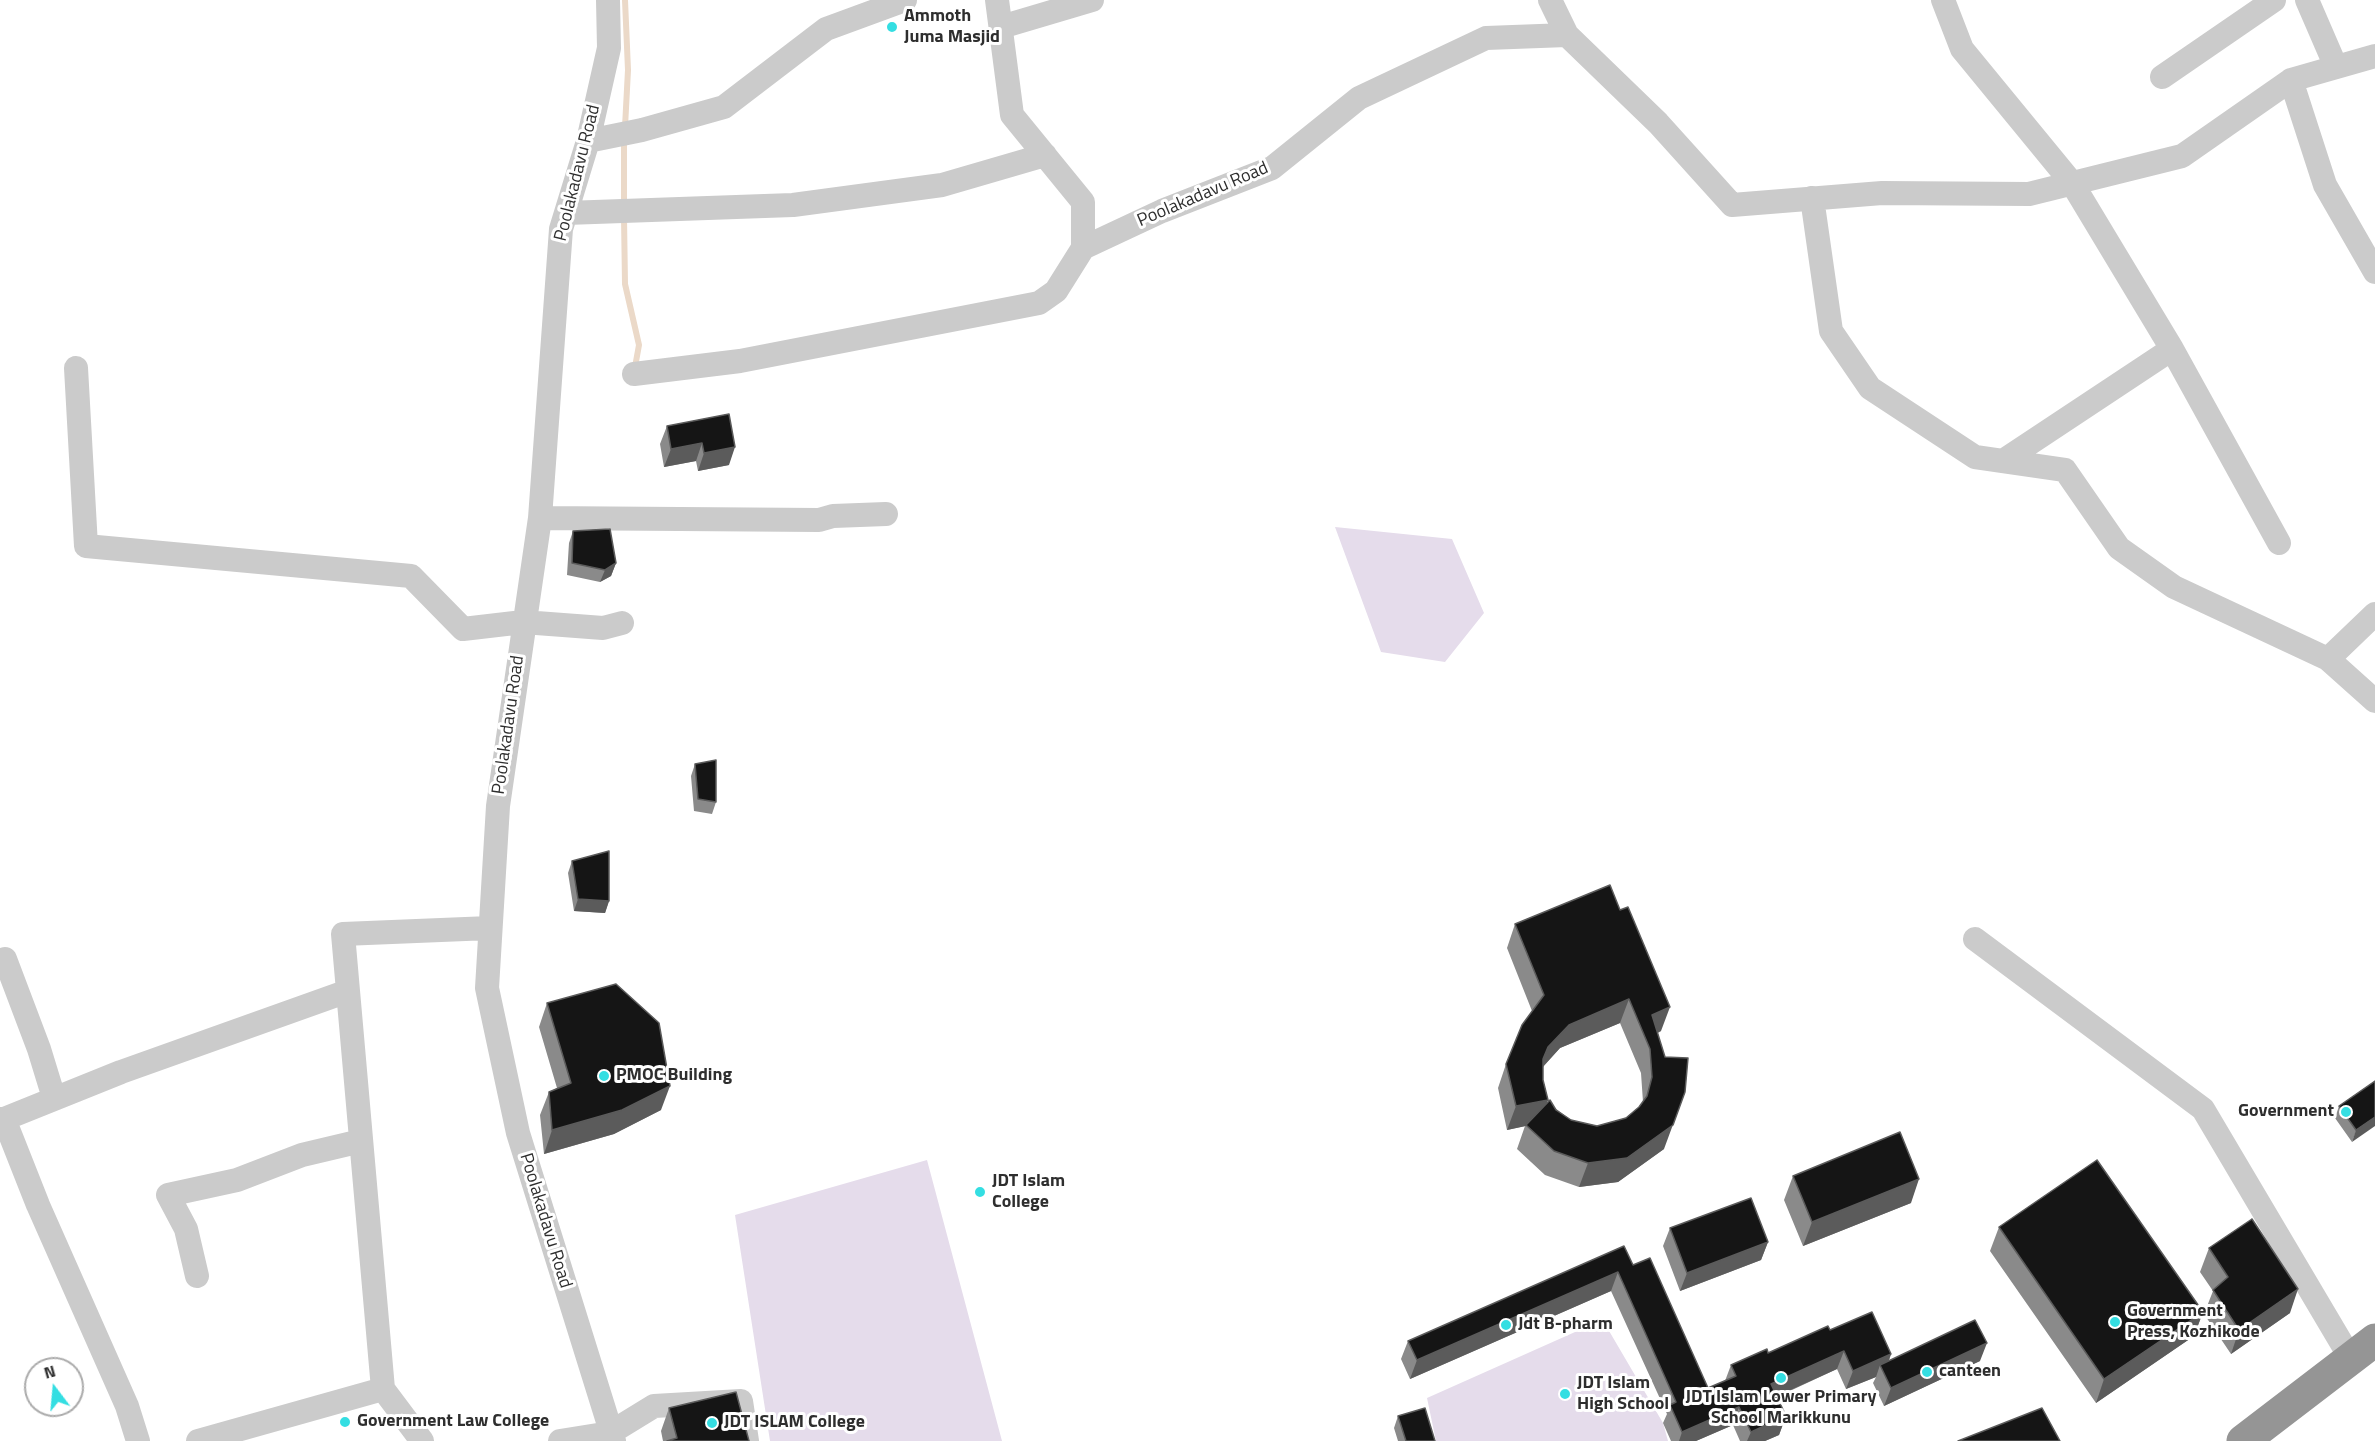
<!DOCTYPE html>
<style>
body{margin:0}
#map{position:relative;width:2375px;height:1441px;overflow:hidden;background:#fff;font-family:"Titillium Web",sans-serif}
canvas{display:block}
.north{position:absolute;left:24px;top:1357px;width:60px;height:60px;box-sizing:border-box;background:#fff;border:2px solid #ababab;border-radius:50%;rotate:344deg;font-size:16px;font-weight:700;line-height:24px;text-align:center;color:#2e2e2e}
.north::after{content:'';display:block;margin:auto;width:21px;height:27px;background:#34dee2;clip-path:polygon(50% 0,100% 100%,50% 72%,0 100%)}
</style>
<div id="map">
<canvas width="2375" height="1441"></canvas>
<div class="north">N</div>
</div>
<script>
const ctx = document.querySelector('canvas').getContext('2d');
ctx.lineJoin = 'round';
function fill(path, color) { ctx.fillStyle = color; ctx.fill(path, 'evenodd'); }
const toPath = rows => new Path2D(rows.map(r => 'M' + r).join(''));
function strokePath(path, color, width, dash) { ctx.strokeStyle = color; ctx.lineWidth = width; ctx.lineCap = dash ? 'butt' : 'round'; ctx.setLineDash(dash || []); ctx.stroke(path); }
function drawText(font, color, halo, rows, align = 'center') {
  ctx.font = font + ' "Titillium Web",sans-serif'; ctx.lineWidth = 6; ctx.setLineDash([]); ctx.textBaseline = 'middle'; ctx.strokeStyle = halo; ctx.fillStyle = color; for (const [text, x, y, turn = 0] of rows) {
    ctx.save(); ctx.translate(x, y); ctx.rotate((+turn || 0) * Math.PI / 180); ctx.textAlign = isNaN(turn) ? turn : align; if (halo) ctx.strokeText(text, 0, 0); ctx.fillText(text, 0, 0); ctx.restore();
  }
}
const green = toPath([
 [1335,527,1452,539,1484,613,1445,662,1381,652],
 [927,1160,1002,1441,770,1441,735,1215],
 [1593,1324,1605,1324,1663,1423,1668,1441,1436,1441,1427,1398]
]);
const stream = toPath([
 [625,0,628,70,625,127],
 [624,207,624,143],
 [624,217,625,284,639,345,635,367]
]);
const minor = toPath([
 [608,0,609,48,588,141,561,229,540,518,498,806,487,988,518,1133,614,1441],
 [997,0,1012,115,1083,202,1083,248,1162,211,1272,168,1359,98,1486,38,1567,35],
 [1550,0,1567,35,1658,123,1732,205,1882,193,2029,194,2182,156,2291,80,2375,56],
 [1943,0,1962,49,2072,183,2172,349,2279,543],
 [2307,0,2336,67],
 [1001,27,1092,0],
 [2162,77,2274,0],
 [2291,80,2325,185,2375,272],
 [588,141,642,130,724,107,826,29,905,0],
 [1812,198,1831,331,1870,388,1975,457,2065,470,2119,548,2174,587,2328,659,2375,701],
 [566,213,793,205,942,185,1045,155],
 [76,368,86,546,411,576,463,629,523,622,603,628,622,623],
 [634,374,740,361,1039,303,1056,291,1083,248],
 [2003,461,2172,349],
 [540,518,819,520,833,516,886,514],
 [2328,659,2375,614],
 [1975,939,2203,1109,2351,1359],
 [5,959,39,1049,54,1098],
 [0,1119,4,1119,38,1205,127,1406,138,1441],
 [4,1119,121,1072,348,991],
 [197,1276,186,1229,168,1195,237,1180,302,1155,361,1141],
 [383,1389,343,934,490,928],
 [198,1441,383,1389,422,1441],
 [560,1441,610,1433,654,1406,741,1401,747,1441]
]);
const highway = toPath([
 [2243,1441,2375,1340]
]);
const wall = toPath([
 [729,414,729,465,698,471,696,461,664,467,660,444,667,426],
 [573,531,616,563,611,576,600,582,567,575,569,543],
 [695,764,716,802,712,814,694,811,691,776],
 [572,861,609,901,605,913,574,911,568,873],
 [1610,885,1661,1031,1658,1033,1664,1149,1618,1182,1579,1187,1545,1175,1517,1149,1525,1126,1507,1130,1498,1088,1506,1064,1532,1011,1507,948,1515,924],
 [1620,1023,1641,1073,1643,1102,1639,1107,1626,1118,1597,1126,1571,1120,1547,1102,1548,1100,1543,1080,1543,1067,1560,1048],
 [547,1003,661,1110,614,1134,544,1154,540,1115,549,1092,557,1088,539,1027],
 [2375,1081,2352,1142,2335,1118,2339,1106],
 [1793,1176,1911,1203,1803,1246,1784,1200],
 [1999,1227,2203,1312,2194,1336,2096,1403,1990,1251],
 [1670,1228,1768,1242,1761,1260,1680,1291,1663,1246],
 [2209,1248,2290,1313,2231,1354,2204,1314,2213,1291,2200,1272],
 [1633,1265,1708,1388,1725,1381,1731,1365,1768,1353,1830,1330,1891,1354,1889,1361,1980,1361,1884,1406,1873,1383,1876,1377,1846,1389,1837,1369,1777,1397,1786,1416,1779,1435,1765,1441,1740,1441,1733,1425,1696,1441,1671,1441,1663,1423,1667,1414,1611,1291,1410,1379,1401,1359,1408,1341],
 [669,1408,749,1441,663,1441,661,1431],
 [1398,1416,1435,1441,1398,1441,1394,1428]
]);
const shadedWall = toPath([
 [702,443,696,461,664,467,671,449],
 [735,447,729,465,698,471,704,453],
 [616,563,611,576,600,582,605,570],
 [578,899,609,901,605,913,574,911],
 [1629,999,1620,1023,1560,1048,1539,1071,1543,1059,1548,1047,1569,1025],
 [1670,1007,1661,1031,1645,1038,1652,1015],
 [670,1086,661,1110,614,1134,544,1154,552,1130],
 [1685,1092,1664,1149,1618,1182,1579,1187,1588,1163],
 [1548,1100,1540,1123,1507,1130,1516,1106],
 [2375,1117,2375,1126,2352,1142,2356,1130],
 [1919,1179,1911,1203,1803,1246,1812,1222],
 [1768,1242,1761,1260,1680,1291,1687,1273],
 [1618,1272,1611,1291,1410,1379,1417,1360],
 [2298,1289,2290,1313,2231,1354,2239,1330],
 [2203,1312,2194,1336,2096,1403,2104,1379],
 [1987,1343,1980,1361,1884,1406,1891,1388],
 [1844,1351,1837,1369,1764,1402,1771,1384],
 [1891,1354,1884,1373,1880,1365,1876,1377,1846,1389,1853,1371],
 [1739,1407,1733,1425,1696,1441,1679,1441,1682,1432],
 [1786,1416,1779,1435,1765,1441,1747,1441,1751,1432]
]);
const building = toPath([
 [729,414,735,447,704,453,702,443,671,449,667,426,729,414],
 [610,529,616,563,605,570,572,563,573,531,610,529],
 [716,760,716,802,698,799,695,764,716,760],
 [609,851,609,901,578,899,572,861,609,851],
 [1610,885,1620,910,1628,907,1670,1007,1652,1015,1665,1057,1688,1058,1685,1092,1673,1125,1627,1158,1588,1163,1554,1151,1526,1125,1550,1100,1556,1110,1571,1120,1597,1126,1626,1118,1639,1107,1647,1096,1652,1077,1650,1049,1629,999,1569,1025,1548,1047,1543,1059,1543,1080,1548,1100,1516,1106,1506,1064,1522,1025,1544,995,1515,924,1610,885],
 [616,984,659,1023,670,1086,622,1110,552,1130,549,1092,571,1083,547,1003,616,984],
 [2375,1081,2375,1117,2356,1130,2339,1106,2375,1081],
 [1900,1132,1919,1179,1812,1222,1793,1176,1900,1132],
 [2097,1160,2203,1312,2104,1379,1999,1227,2097,1160],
 [1751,1198,1768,1242,1687,1273,1670,1228,1751,1198],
 [2252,1219,2298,1289,2239,1330,2213,1290,2228,1277,2209,1248,2252,1219],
 [1624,1246,1633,1265,1650,1258,1708,1388,1736,1376,1731,1365,1767,1349,1768,1353,1828,1326,1830,1330,1872,1312,1891,1354,1853,1371,1844,1351,1771,1384,1786,1416,1751,1432,1739,1407,1682,1432,1670,1405,1676,1402,1618,1272,1417,1360,1408,1341,1624,1246],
 [1975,1320,1987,1343,1891,1388,1880,1365,1975,1320],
 [736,1392,749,1441,667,1441,677,1438,669,1408,736,1392],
 [1425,1408,1435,1441,1406,1441,1398,1416,1425,1408],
 [2042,1408,2060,1441,1958,1441,2042,1408]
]);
const markers = [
 [892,27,6,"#34dee2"],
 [604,1076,6,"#34dee2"],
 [2346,1112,6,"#34dee2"],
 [980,1192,6,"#34dee2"],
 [2115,1322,6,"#34dee2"],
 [1506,1325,6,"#34dee2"],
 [1927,1372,6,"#34dee2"],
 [1781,1378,6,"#34dee2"],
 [1565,1394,6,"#34dee2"],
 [345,1422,6,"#34dee2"],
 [712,1423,6,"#34dee2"]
];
const poiNames = [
 ["Ammoth",904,17],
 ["Juma Masjid",904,38],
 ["PMOC Building",616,1076],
 ["Government",2334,1112,"right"],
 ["JDT Islam",992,1182],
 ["College",992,1203],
 ["Government",2127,1312],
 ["Press, Kozhikode",2127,1333],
 ["Jdt B-pharm",1518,1325],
 ["canteen",1939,1372],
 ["JDT Islam",1577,1384],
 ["High School",1577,1405],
 ["JDT Islam Lower Primary",1781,1398,"center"],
 ["School Marikkunu",1781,1419,"center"],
 ["Government Law College",357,1422],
 ["JDT ISLAM College",724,1423]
];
const streetNames = [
 ["Poolakadavu Road",578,173,-76],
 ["Poolakadavu Road",1203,195,-23],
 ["Poolakadavu Road",509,725,-82],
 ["Poolakadavu Road",545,1221,73]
];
fill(green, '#e5dceb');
strokePath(stream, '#ebd9c8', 6);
strokePath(minor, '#cbcbcb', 24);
strokePath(highway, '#959595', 33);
fill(wall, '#8a8a8a');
fill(shadedWall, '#5b5b5b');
fill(building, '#151515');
strokePath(building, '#5b5b5b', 1.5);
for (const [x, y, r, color] of markers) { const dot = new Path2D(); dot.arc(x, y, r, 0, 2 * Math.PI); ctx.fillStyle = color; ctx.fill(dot); strokePath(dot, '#fff', 2); }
drawText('bold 18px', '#2e2e2e', '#fff', poiNames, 'left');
drawText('18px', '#2e2e2e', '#fff', streetNames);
</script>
